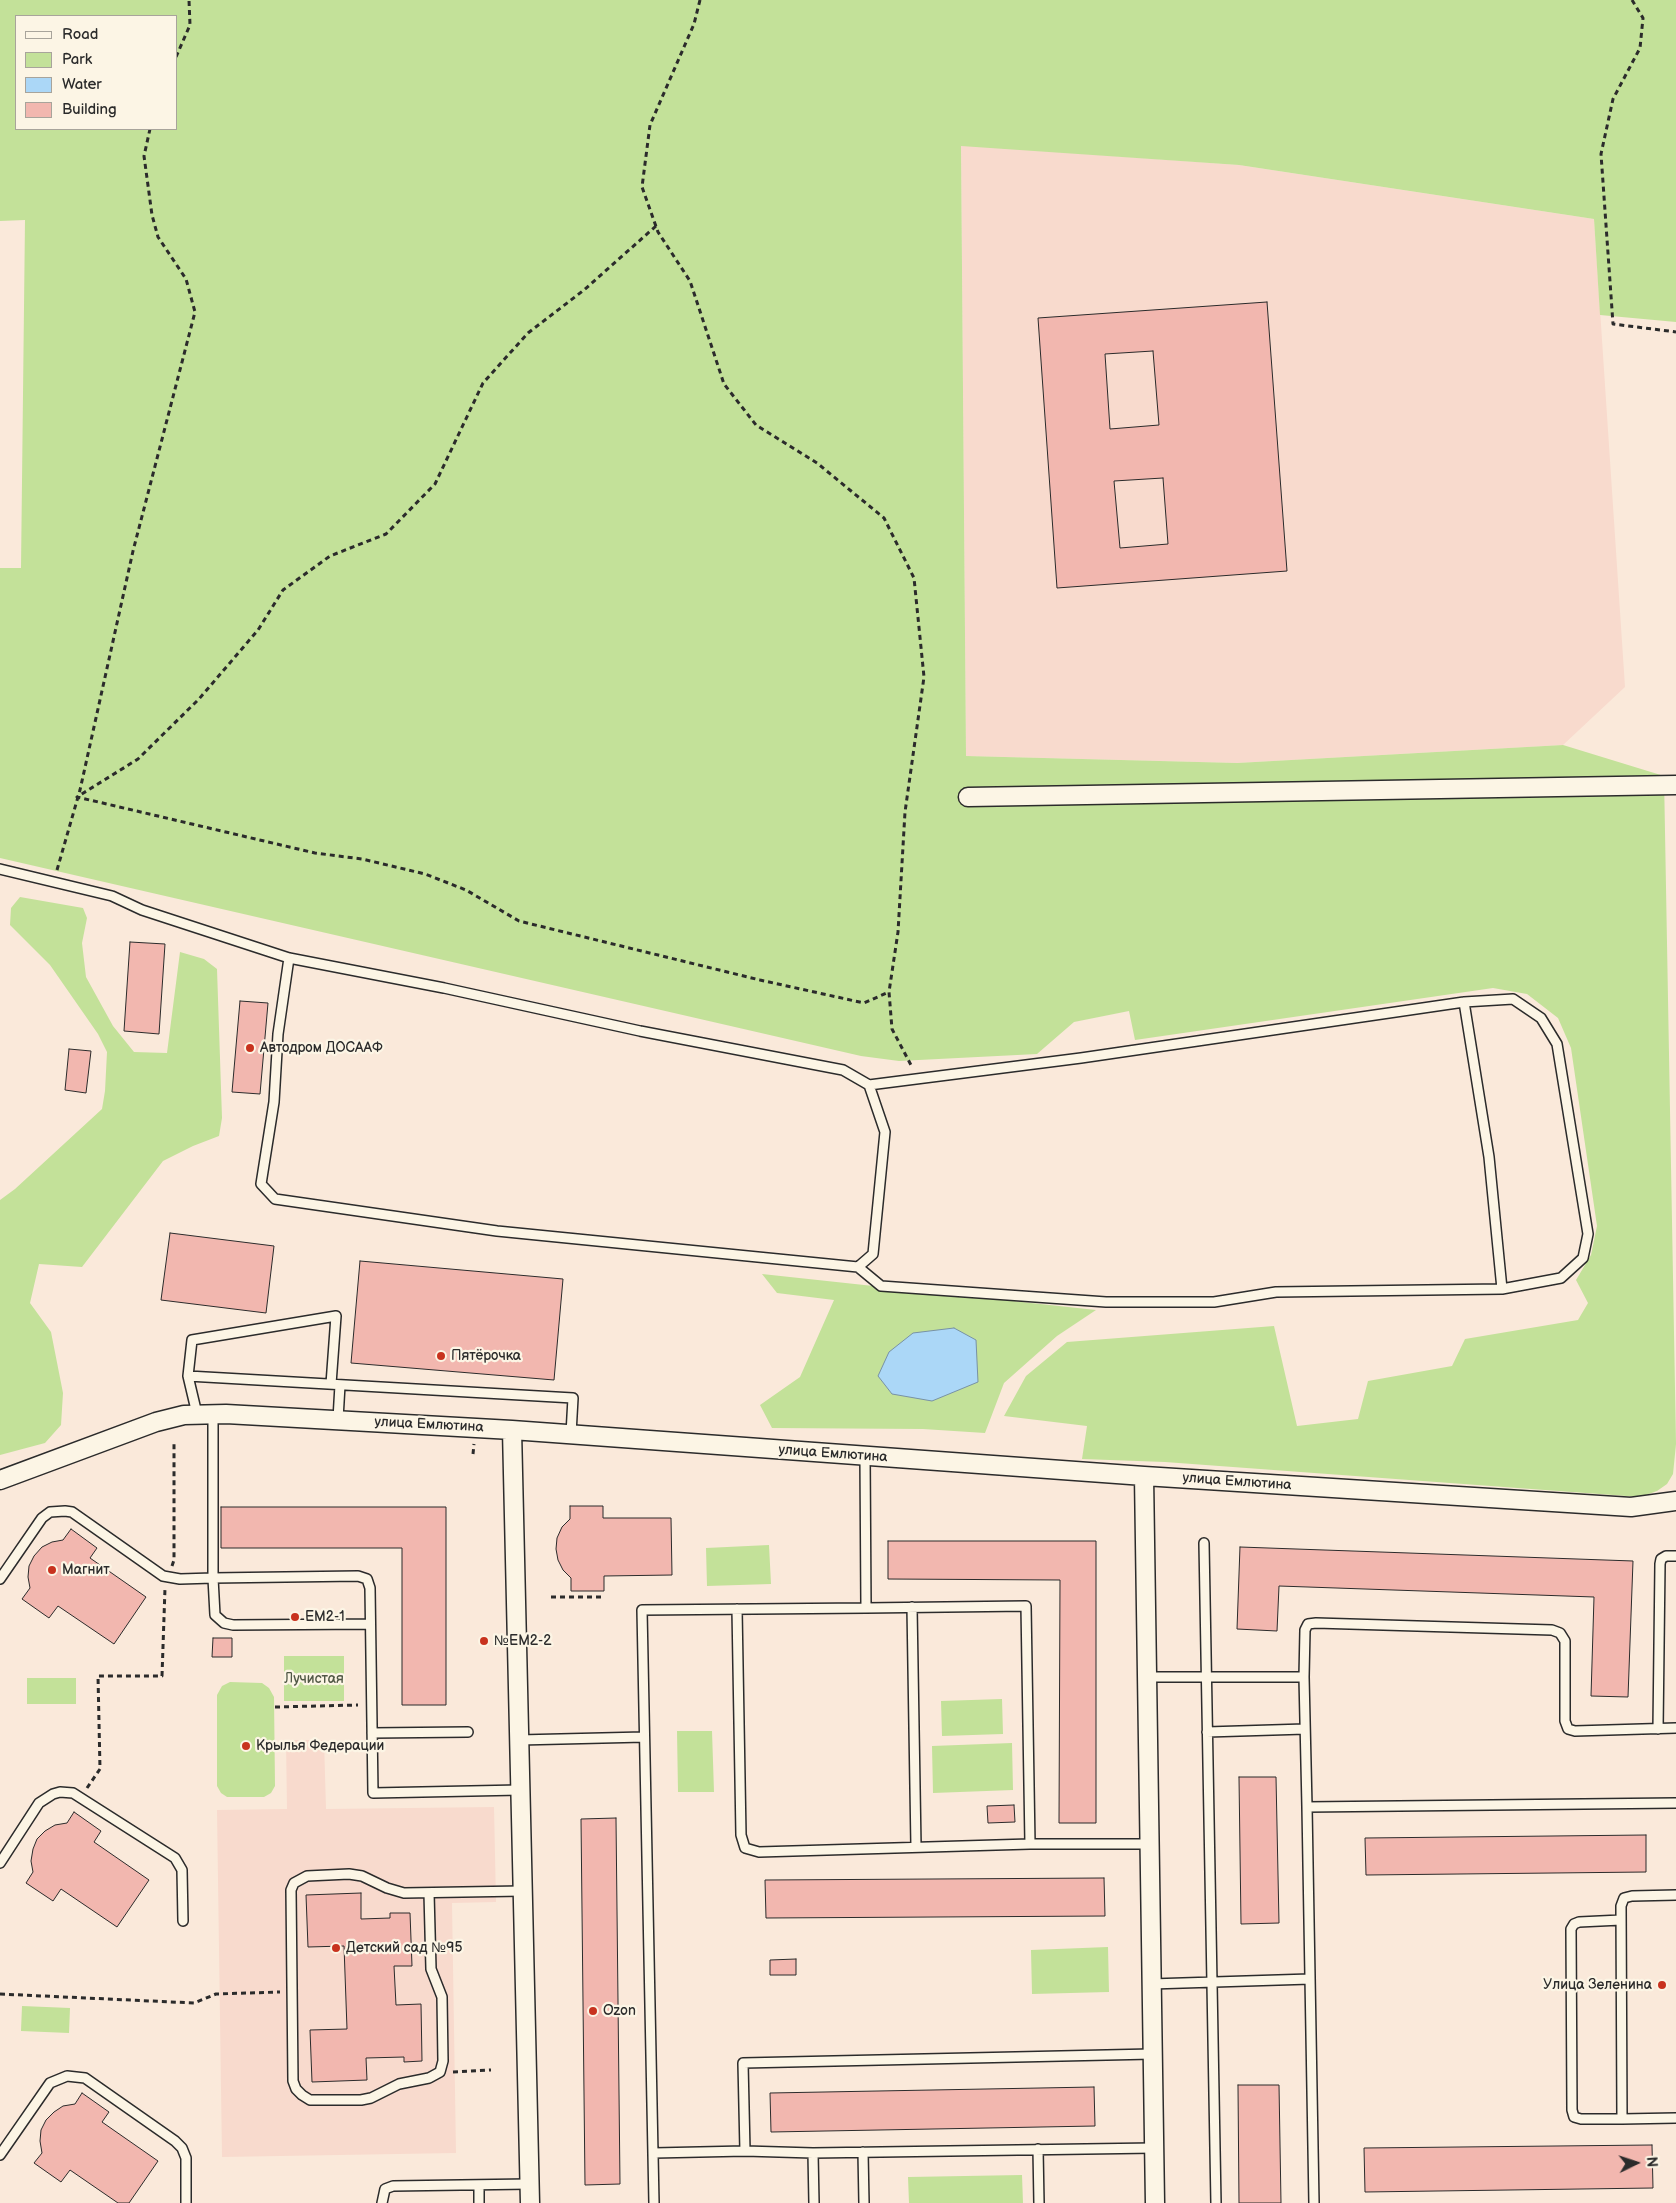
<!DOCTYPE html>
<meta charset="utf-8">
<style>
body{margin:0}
#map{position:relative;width:1676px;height:2203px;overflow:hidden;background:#fae9da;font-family:"Balsamiq Sans",sans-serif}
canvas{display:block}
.legend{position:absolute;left:15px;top:15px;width:162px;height:115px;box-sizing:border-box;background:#fcf5e5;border:1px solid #a8a49b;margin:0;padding:6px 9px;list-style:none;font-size:15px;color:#2b2b2b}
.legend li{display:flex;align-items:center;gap:10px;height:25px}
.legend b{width:25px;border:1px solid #a8a49b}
.north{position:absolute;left:1611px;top:2138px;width:50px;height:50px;-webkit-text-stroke:4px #fcf5e5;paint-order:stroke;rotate:86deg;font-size:14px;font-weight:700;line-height:20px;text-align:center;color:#2b2b2b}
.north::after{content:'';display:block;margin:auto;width:18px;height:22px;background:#2b2b2b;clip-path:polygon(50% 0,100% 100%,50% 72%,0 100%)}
</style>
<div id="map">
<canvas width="1676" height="2203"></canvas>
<ul class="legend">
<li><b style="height:6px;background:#fcf5e5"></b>Road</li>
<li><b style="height:14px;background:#c3e199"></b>Park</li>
<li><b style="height:14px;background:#abd7f7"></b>Water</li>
<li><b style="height:14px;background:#f2b7af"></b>Building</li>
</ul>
<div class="north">N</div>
</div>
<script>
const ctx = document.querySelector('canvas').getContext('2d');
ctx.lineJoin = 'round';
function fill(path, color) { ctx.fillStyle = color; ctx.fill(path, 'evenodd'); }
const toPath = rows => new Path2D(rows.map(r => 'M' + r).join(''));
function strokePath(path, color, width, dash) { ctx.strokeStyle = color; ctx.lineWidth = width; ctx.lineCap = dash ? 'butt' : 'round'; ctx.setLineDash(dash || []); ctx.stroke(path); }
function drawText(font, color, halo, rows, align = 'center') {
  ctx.font = font + ' "Balsamiq Sans",sans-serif'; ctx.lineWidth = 4.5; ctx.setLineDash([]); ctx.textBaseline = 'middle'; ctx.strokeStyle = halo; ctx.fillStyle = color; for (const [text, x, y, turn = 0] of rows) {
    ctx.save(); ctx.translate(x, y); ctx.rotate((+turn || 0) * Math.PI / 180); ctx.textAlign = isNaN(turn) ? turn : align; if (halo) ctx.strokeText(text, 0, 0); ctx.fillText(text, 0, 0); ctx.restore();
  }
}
const built = toPath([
 [961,145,1239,165,1594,219,1625,687,1563,745,1237,763,966,756],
 [286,1740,324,1740,326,1809,494,1807,496,1902,452,1903,456,2153,222,2157,217,1810,287,1809]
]);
const green = toPath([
 [0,0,1676,0,1676,322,1600,315,1594,219,1239,165,961,146,966,756,1237,763,1563,745,1664,776,1676,1444,1673,1474,1667,1484,1657,1491,1640,1497,1165,1462,1082,1459,1087,1426,1004,1416,1026,1376,1067,1342,1274,1326,1297,1426,1358,1419,1368,1381,1452,1366,1465,1339,1578,1320,1588,1303,1576,1280,1591,1255,1597,1226,1571,1048,1558,1018,1527,994,1493,988,1135,1040,1129,1011,1074,1022,1037,1054,899,1061,861,1056,0,858,0,568,21,568,25,220,0,221],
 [16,16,176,16,176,129,16,129],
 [20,897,83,908,87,918,82,943,86,977,113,1026,134,1052,167,1053,180,952,204,959,217,969,222,1118,219,1136,193,1146,163,1161,82,1267,39,1264,30,1303,51,1332,63,1393,61,1425,45,1443,0,1455,0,1200,15,1189,102,1109,105,1091,107,1052,98,1034,50,965,10,925,11,908],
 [762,1274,1096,1310,1057,1336,1004,1383,985,1433,923,1429,772,1428,760,1405,800,1377,834,1300,777,1293],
 [769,1545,771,1584,707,1586,706,1548],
 [284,1656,344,1656,344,1701,284,1701],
 [27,1678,76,1678,76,1704,27,1704],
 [230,1682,262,1683,269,1688,274,1697,275,1786,271,1793,264,1797,227,1797,221,1793,217,1786,217,1695,222,1686],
 [1002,1699,1003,1734,942,1736,941,1701],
 [677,1731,712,1731,714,1792,678,1792],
 [1012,1743,1013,1790,933,1793,932,1746],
 [1108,1947,1109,1992,1032,1994,1031,1950],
 [22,2006,70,2008,69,2033,21,2031],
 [1022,2175,1023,2203,909,2203,908,2177]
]);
const water = toPath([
 [954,1328,976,1340,978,1382,932,1401,892,1394,878,1376,889,1352,913,1333,954,1328]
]);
const building = toPath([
 [1267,302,1287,571,1057,588,1038,318,1267,302],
 [1153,351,1159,425,1110,429,1105,354,1153,351],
 [1163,478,1168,544,1120,548,1114,481,1163,478],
 [130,942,165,944,159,1034,124,1031,130,942],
 [240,1001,268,1003,260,1094,232,1092,240,1001],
 [69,1049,91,1051,86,1093,65,1090,69,1049],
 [170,1233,274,1246,266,1313,161,1300,170,1233],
 [360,1261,563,1279,554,1380,351,1363,360,1261],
 [570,1506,603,1506,603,1518,671,1518,672,1575,604,1576,604,1591,571,1591,571,1578,563,1570,558,1560,556,1549,557,1538,562,1527,570,1519,570,1506],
 [221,1507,446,1507,446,1705,402,1705,402,1548,221,1548,221,1507],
 [71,1529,97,1548,90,1558,146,1597,114,1644,58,1606,49,1618,22,1599,30,1588,28,1577,29,1566,34,1556,42,1547,52,1542,63,1540,71,1529],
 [888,1541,1096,1541,1096,1823,1059,1823,1060,1580,888,1579,888,1541],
 [1240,1547,1633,1561,1628,1697,1591,1696,1594,1597,1279,1586,1277,1631,1237,1629,1240,1547],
 [213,1638,232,1638,232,1657,212,1657,213,1638],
 [1239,1777,1276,1777,1279,1923,1241,1924,1239,1777],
 [1014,1805,1015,1822,988,1823,987,1806,1014,1805],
 [74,1812,101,1831,94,1842,149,1880,117,1927,61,1889,53,1901,26,1883,33,1872,31,1861,33,1849,37,1839,45,1831,55,1825,67,1823,74,1812],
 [616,1818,620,2184,585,2185,581,1819,616,1818],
 [1646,1835,1646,1872,1366,1875,1365,1838,1646,1835],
 [1104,1878,1105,1916,766,1918,765,1880,1104,1878],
 [361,1893,361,1919,390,1918,390,1913,410,1913,412,1966,394,1966,396,2005,421,2004,422,2061,404,2062,404,2057,366,2058,367,2080,312,2082,310,2030,347,2029,344,1946,308,1947,306,1895,361,1893],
 [796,1959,796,1975,770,1975,770,1960,796,1959],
 [1238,2085,1279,2085,1281,2203,1239,2203,1238,2085],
 [1094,2087,1095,2126,771,2132,770,2093,1094,2087],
 [82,2093,109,2112,102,2122,158,2161,129,2203,118,2203,70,2170,61,2182,34,2163,42,2153,40,2141,41,2130,46,2120,54,2112,63,2106,75,2104,82,2093],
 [1652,2145,1653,2188,1365,2192,1364,2148,1652,2145]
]);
const path = toPath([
 [700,0,694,24,650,125,642,187,658,232,690,281,724,384,756,425,817,463,884,518,914,578,924,677,905,812,898,932,889,992,892,1029,912,1067],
 [1632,0,1643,18,1640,48,1613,99,1601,154,1613,324,1676,332],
 [176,57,190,25,189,0],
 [656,226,584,290,528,333,483,383,435,484,386,534,330,556,283,590,258,630,199,699,138,759,77,797,315,853,362,859,425,874,466,890,519,921,760,980,864,1003,889,992],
 [57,870,80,790,133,551,195,312,186,279,158,237,152,215,144,156,150,129],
 [473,1454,474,1444],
 [172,1566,174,1560,174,1442],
 [551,1597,602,1597],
 [275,1707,358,1705],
 [87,1788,100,1769,98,1676,162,1676,165,1588],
 [0,1994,194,2003,216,1994,280,1992],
 [453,2072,491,2070]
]);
const service = toPath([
 [0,869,112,896,142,910,289,958,444,988,640,1031,843,1070,869,1085,1081,1058,1464,1002,1513,999,1541,1018,1557,1044,1588,1234,1583,1258,1561,1278,1502,1289,1276,1292,1214,1302,1106,1302,881,1286,858,1267,497,1231,275,1199,261,1184,274,1102,278,1034,289,958],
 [1464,1002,1489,1157,1502,1289],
 [858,1267,873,1254,885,1132,869,1085],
 [188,1376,192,1340,336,1316,331,1384],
 [197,1414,188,1376,573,1398,571,1434],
 [213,1414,213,1578,358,1576,367,1579,370,1588,373,1793,520,1790],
 [338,1419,340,1385],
 [1204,1543,1216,2203],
 [0,1579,42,1518,50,1512,65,1511,72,1512,163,1576,180,1579,213,1578,215,1615,224,1623,233,1625,369,1624],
 [912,1607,916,1847],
 [866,1608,1026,1606,1030,1844],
 [737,1609,741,1835,745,1848,759,1852,1030,1844,1149,1844],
 [1146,1677,1304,1677,1305,1630,1308,1624,1316,1623,1552,1630,1560,1633,1565,1641,1565,1721,1568,1729,1575,1731,1676,1728],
 [1304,1677,1307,1807],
 [1658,1729,1660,1564,1661,1559,1666,1556,1676,1556],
 [1207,1732,1305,1729],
 [372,1733,468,1732],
 [519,1740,644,1737],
 [0,1863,39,1803,53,1794,60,1792,73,1793,175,1858,182,1870,183,1921],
 [429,1893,431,1969,442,1997,443,2061,440,2072,429,2078,399,2084,371,2098,361,2100,310,2100,302,2095,296,2089,293,2081,291,1890,294,1883,307,1876,349,1874,362,1876,387,1888,404,1893,522,1891],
 [1676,1895,1632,1896,1624,1898,1621,1906,1622,2119,1676,2118],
 [1621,1920,1579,1922,1574,1924,1571,1929,1572,2110,1574,2117,1581,2119,1622,2119],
 [1151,1984,1310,1979],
 [1152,2054,743,2063,745,2151,813,2153,1154,2148],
 [1038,2149,1039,2203],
 [863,2152,864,2203],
 [654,2153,745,2151],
 [813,2153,814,2203],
 [0,2155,50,2083,67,2076,85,2078,175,2141,182,2148,186,2158,186,2203],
 [479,2185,479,2203],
 [382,2203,385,2189,393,2186,529,2184],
 [654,2203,642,1610,866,1608,865,1456],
 [1314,2203,1307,1807,1676,1803]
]);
const minor = toPath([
 [968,797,1676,785],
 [512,1430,530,2203],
 [1144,1476,1155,2203],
 [0,1480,156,1422,184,1415,226,1414,512,1430,1144,1476,1631,1507,1676,1501]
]);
const markers = [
 [250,1048,5,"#c8321e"],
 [441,1356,5,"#c8321e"],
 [52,1570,5,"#c8321e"],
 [295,1617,5,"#c8321e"],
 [484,1641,5,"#c8321e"],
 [246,1746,5,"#c8321e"],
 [336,1948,5,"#c8321e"],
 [1662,1985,5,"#c8321e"],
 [593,2011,5,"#c8321e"]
];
const poiNames = [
 ["Автодром ДОСААФ",260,1048],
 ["Пятёрочка",451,1356],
 ["Магнит",62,1570],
 ["ЕМ2-1",305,1617],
 ["№ЕМ2-2",494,1641],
 ["Крылья Федерации",256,1746],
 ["Детский сад №95",346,1948],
 ["Улица Зеленина",1652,1985,"right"],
 ["Ozon",603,2011]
];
const streetNames = [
 ["улица Емлютина",429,1425,3],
 ["улица Емлютина",833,1454,4],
 ["улица Емлютина",1237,1482,4]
];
const parkNames = [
 ["Лучистая",314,1679]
];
fill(built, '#f8dacd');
fill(green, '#c3e199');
fill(water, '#abd7f7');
strokePath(water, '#7892a5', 1);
fill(building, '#f2b7af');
strokePath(building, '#2b2b2b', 1);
strokePath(service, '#2b2b2b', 12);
strokePath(minor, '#2b2b2b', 21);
strokePath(path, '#2b2b2b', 3, [5, 4]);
strokePath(service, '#fcf5e5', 9);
strokePath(minor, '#fcf5e5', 18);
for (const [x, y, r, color] of markers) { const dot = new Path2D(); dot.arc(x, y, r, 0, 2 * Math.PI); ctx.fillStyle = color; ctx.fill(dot); strokePath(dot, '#fcf5e5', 2); }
drawText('14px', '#2b2b2b', '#fcf5e5', poiNames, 'left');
drawText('14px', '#2b2b2b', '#fcf5e5', streetNames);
drawText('14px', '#515846', '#fcf5e5', parkNames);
</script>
